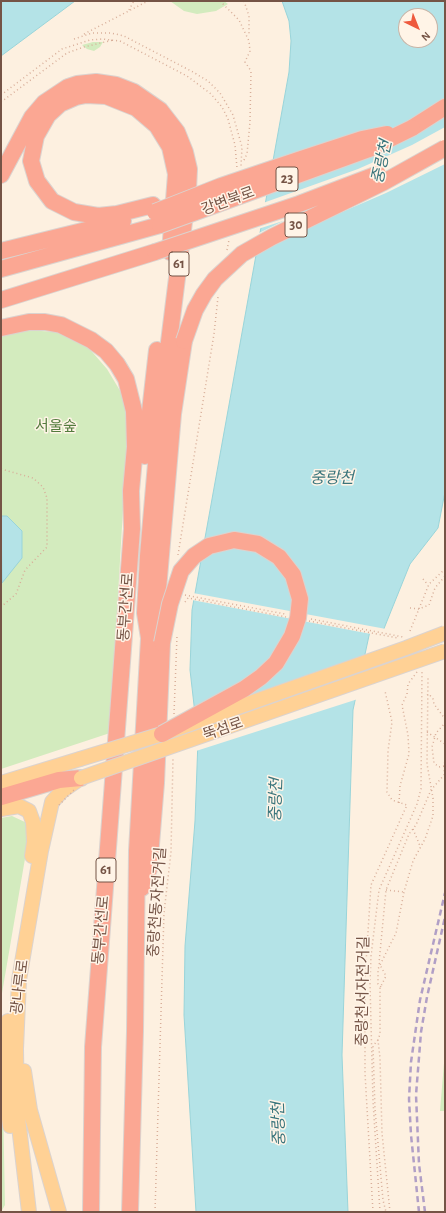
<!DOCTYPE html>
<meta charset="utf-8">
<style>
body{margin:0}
#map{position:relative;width:446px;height:1213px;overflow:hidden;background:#fdf0e0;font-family:"Alegreya Sans",sans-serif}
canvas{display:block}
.frame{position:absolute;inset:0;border:2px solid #755446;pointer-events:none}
.north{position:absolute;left:398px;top:8px;width:40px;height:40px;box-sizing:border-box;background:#fff4e7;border:1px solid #c8b4a7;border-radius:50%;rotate:137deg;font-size:11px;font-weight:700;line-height:16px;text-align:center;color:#755446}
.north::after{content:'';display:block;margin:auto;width:14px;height:18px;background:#ee5a3e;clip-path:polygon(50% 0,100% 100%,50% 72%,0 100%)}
</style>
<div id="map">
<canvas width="446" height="1213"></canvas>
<div class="frame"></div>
<div class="north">N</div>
</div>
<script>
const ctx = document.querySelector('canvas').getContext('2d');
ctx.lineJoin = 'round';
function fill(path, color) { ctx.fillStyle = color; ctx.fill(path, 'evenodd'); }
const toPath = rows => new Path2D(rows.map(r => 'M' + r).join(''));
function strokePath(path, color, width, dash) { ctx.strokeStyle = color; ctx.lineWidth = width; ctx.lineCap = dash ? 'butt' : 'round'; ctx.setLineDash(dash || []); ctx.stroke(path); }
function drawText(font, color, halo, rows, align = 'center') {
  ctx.font = font + ' "Alegreya Sans","Noto Sans KR",sans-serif'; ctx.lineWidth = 3; ctx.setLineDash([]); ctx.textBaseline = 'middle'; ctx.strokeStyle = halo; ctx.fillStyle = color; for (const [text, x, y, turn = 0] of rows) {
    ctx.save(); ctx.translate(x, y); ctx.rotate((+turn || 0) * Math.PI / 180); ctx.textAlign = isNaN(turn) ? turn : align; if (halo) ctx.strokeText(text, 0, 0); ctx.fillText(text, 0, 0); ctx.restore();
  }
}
const green = toPath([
 [170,1,224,1,228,4,216,11,197,14,184,11],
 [93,42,103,42,100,47,94,51,87,49,82,45],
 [25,330,57,332,87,346,107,369,122,394,128,423,110,733,1,769,1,337],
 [12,816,27,823,28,841,1,999,5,1205,1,1212,1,818],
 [445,1051,445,1111,440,1111]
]);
const water = toPath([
 [1,1,75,1,1,56,1,1],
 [282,1,445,1,445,492,438,528,410,564,383,631,370,631,353,710,342,1055,348,1212,196,1212,184,1015,185,946,195,821,198,740,190,670,192,610,289,72,291,41,289,21,282,1],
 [406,16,430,16,430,40,406,40,406,16],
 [1,516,7,516,22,531,22,558,2,583,1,516]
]);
const pier = toPath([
 [445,127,445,164,386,193,254,250,257,234,283,221,258,229,263,203,358,169,412,145],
 [193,593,386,629,384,633,372,633,371,634,192,600],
 [366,659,358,699,196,751,193,713,256,695]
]);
const path = toPath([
 [220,1,239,20,249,41,250,51,245,62,251,71,250,122,247,154,243,162],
 [244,1,249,16,249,36],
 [129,10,134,1],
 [84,34,148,1],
 [74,39,92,33,111,33,124,36,193,72,208,81,220,93,233,115,242,147,241,166],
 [1,95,62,49,90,40,102,39,120,41,187,76,211,94,222,107,228,119,235,145,237,168],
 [1,102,67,53,84,47,113,40],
 [227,250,229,240],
 [1,469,33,478,43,487,47,498,47,547,25,570,16,594,1,607],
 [178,555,214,334,218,297],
 [423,579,428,585],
 [185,595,285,614],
 [185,602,188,598,286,617],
 [410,608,419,609,429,605,435,588,445,576],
 [311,619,403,637],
 [309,621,398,638],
 [410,631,429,584,445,569],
 [427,695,429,694,433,699,434,704,445,719],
 [174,714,177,636],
 [427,732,445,744],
 [444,766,439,767,434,763,432,747,436,733,445,723],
 [399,803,400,786,409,754,408,735,402,705,407,694,408,684,417,672],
 [413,829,420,846],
 [386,890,404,892],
 [381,987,378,984,378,969,396,933,404,892,413,861,425,839,433,816,433,798,427,764,428,678],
 [378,1040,373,1046,375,1109,383,1200,386,1212],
 [155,1212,164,913,171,852,173,758],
 [373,1212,365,1073,365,979,371,885,407,805,392,800,387,792,388,751,392,722,385,691],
 [380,1212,373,1101,370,984,371,956,379,890,417,804,421,789,422,671],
 [390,1212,382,1133,380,1058,378,1040,380,1034,380,988,386,976,379,963,386,890,409,834,416,825,431,790,444,775,445,755]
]);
const major = toPath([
 [1,783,80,759],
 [1,809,19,806,29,811,33,822,34,842,32,856],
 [8,1021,4,1060,5,1090,10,1126],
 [24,1071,30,1110,59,1212],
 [29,1212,17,1109,16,1049,19,980,41,851,52,802,62,791,81,778]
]);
const highway = toPath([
 [412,128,445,107],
 [1,175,32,117,44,103,68,87,77,84,96,82,116,85,134,92,160,110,177,132,185,152,189,169,188,190,161,406,148,556,145,613,149,638,137,851,135,1031,130,1212],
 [153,205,117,214,98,216,74,212,52,201,37,181,31,161,36,136,48,115,60,104,76,97,86,95,106,96,136,108,157,126,170,147,176,174,170,252],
 [1,251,123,221],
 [1,269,160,225],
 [1,300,155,252],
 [1,328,29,322,45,322,61,325,91,340,106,351,117,364,126,379,134,411,135,447,131,491,132,529,93,1047,91,1212],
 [145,456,157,350],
 [151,630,156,613,173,414,184,341],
 [1,797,59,780,81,778],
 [142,888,149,869,156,783,162,643]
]);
const rail = toPath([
 [419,1212,411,1135,409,1099,411,1062,420,1000,445,893],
 [425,1212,419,1164,416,1095,421,1032,427,997,445,917]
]);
const pathBridge = toPath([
 [59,805,76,788]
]);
const majorBridge = toPath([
 [80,759,162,734,406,648,445,633],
 [81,778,445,651]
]);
const highwayBridge = toPath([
 [155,212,221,186,301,159,362,139,387,134],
 [160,225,369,149,412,128],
 [155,252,299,204,378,174],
 [184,341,195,310,204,294,215,279,242,254,272,237,384,182,445,148],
 [162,643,170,604,181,571,194,556,209,546,234,540,258,544,279,557,293,575,300,599,298,618,292,636,276,663,261,677,244,689,162,734]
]);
const shields = [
 [287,179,22],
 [296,225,22],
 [179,264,20],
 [106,870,20]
];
const shieldNames = [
 ["23",287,179],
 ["30",296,225],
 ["61",179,264],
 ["61",106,870]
];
const streetNames = [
 ["강변북로",228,201,-20],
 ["동부간선로",126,607,-86],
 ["뚝섬로",223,729,-19],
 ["중랑천동자전거길",157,902,-86],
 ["동부간선로",101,930,-85],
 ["광나루로",20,987,-83],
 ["중랑천서자전거길",363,991,-89]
];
const parkNames = [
 ["서울숲",56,426]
];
const waterNames = [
 ["중랑천",382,162,-78],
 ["중랑천",332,478],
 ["중랑천",276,800,-88],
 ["중랑천",279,1124,-92]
];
fill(green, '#d3ebbe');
fill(water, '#b4e3e7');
strokePath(water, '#99d4d9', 1);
fill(pier, '#fdf0e0');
strokePath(major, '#dbd3cf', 16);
strokePath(highway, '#dbd3cf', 18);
strokePath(path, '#d8ae99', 1.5, [1, 3]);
strokePath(major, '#ffd195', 14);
strokePath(highway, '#fba793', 16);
strokePath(rail, '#b19fc6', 2.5, [6, 4]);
strokePath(majorBridge, '#dbd3cf', 16, []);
strokePath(highwayBridge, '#dbd3cf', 18, []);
strokePath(pathBridge, '#d8ae99', 1.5, [1, 3]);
strokePath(majorBridge, '#ffd195', 14);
strokePath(highwayBridge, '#fba793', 16);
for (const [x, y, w] of shields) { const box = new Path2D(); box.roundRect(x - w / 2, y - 12, w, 24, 3); ctx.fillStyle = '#fff4e7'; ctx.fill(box); strokePath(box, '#755446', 1); }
drawText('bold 14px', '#755446', null, shieldNames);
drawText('15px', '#755446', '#fff4e7', streetNames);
drawText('15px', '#547b3e', '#fff4e7', parkNames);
drawText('italic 16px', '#3a757c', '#fff4e7', waterNames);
</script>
